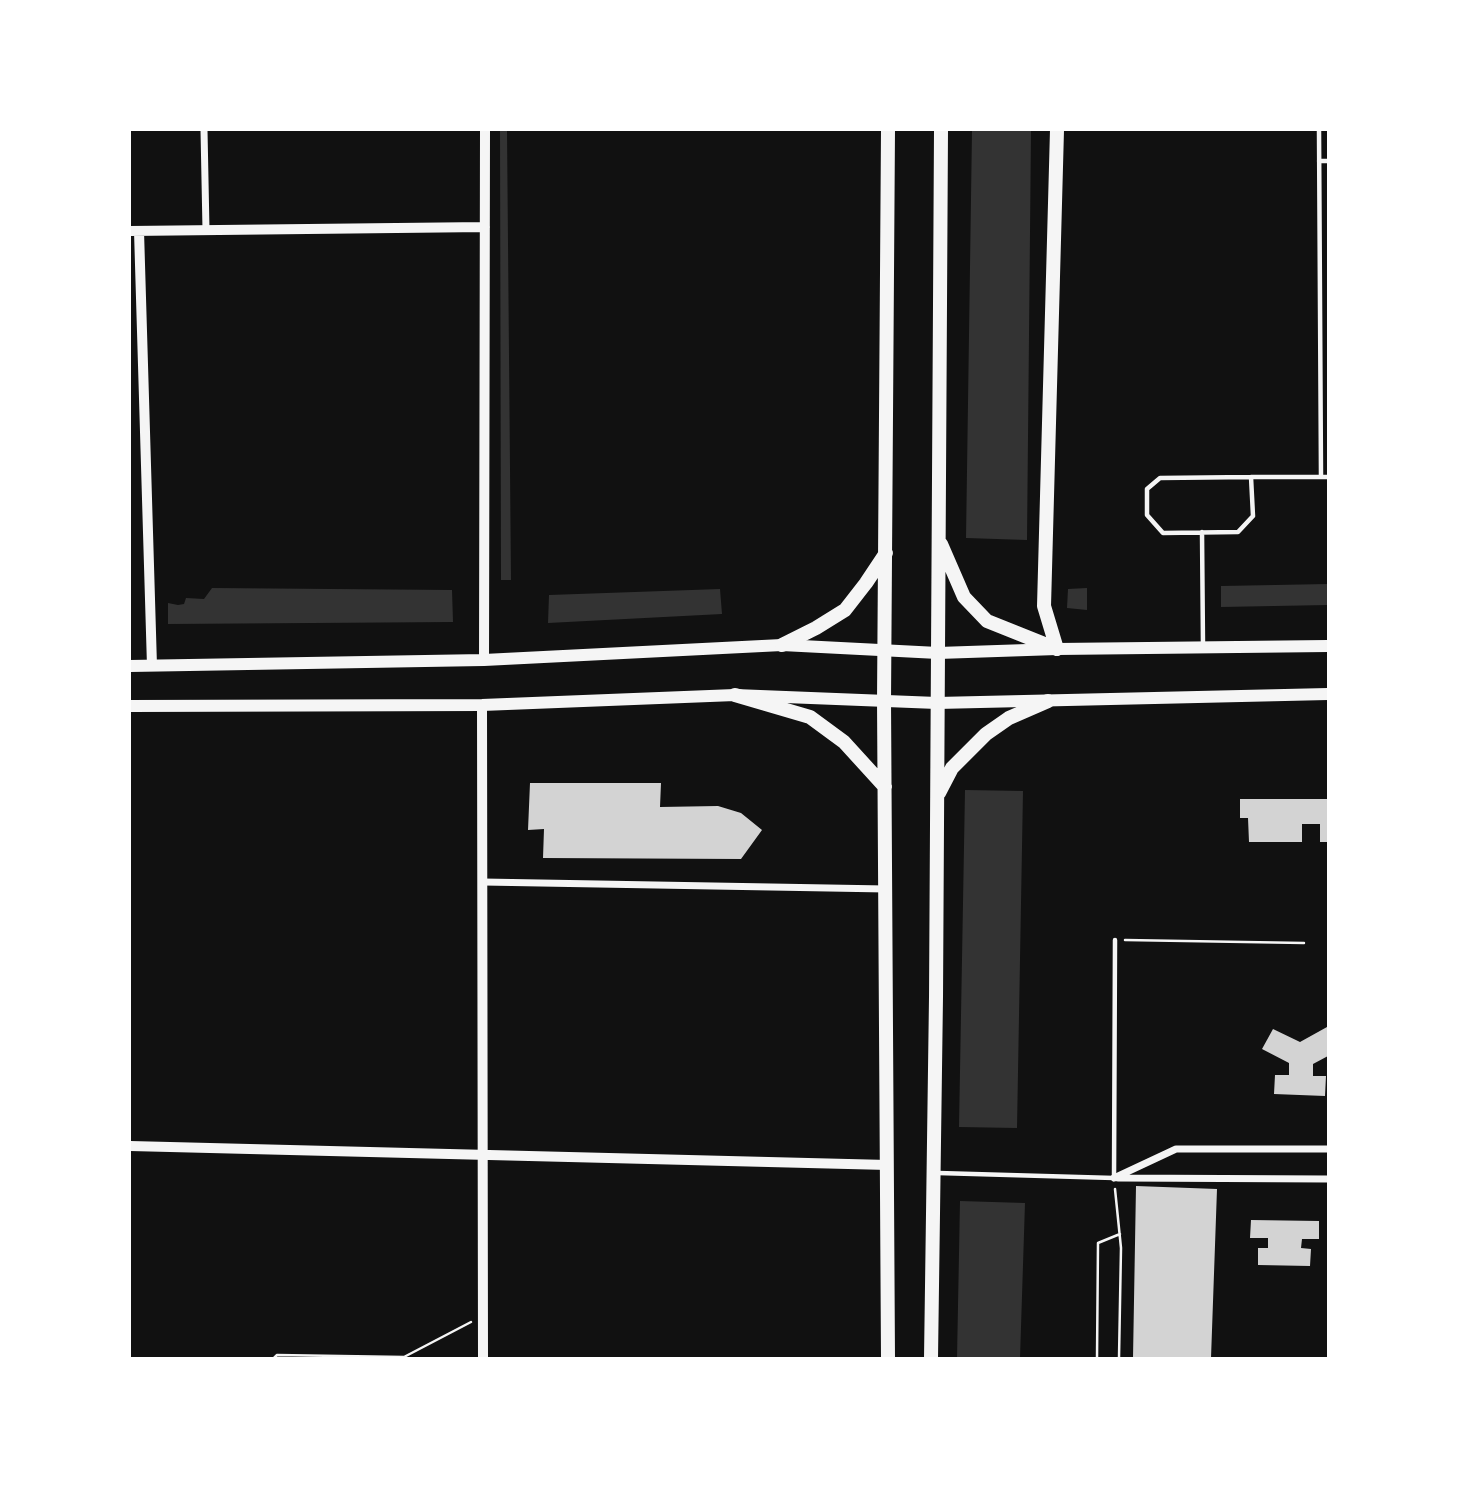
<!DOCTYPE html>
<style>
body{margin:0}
#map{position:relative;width:1458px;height:1488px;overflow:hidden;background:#111;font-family:Mulish,sans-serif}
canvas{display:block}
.frame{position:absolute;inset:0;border:131px solid #fff;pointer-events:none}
</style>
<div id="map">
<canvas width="1458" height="1488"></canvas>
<div class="frame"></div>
</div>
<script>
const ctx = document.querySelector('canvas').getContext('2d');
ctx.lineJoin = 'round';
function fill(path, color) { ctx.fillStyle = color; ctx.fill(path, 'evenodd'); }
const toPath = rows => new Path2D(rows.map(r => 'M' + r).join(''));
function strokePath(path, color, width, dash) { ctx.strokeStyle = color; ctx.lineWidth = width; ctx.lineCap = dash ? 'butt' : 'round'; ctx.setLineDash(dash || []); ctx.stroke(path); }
const water = toPath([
 [500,130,507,130,511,580,501,580],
 [972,130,1031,130,1027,540,966,538],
 [1328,584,1328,605,1221,607,1221,586],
 [212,588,452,590,453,622,168,624,168,603,178,605,184,604,186,598,204,599],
 [1087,588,1087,610,1067,608,1068,589],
 [720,589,722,614,548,623,549,595],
 [965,790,1023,791,1017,1128,959,1127],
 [960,1201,1025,1203,1020,1358,957,1358]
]);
const building = toPath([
 [530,783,661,783,660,807,718,806,741,813,762,830,741,859,543,858,544,829,528,830],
 [1240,799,1328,799,1328,842,1320,842,1320,824,1302,824,1302,842,1249,842,1248,818,1240,818],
 [1327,1027,1328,1056,1313,1064,1313,1076,1326,1076,1325,1096,1274,1094,1275,1075,1289,1075,1289,1063,1262,1049,1273,1029,1300,1042],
 [1136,1186,1217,1189,1211,1358,1133,1358],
 [1251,1220,1319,1221,1319,1239,1302,1239,1301,1248,1311,1249,1310,1266,1258,1265,1258,1248,1268,1248,1268,1238,1250,1238]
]);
const path = toPath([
 [1125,940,1304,943],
 [1115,1189,1121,1248,1119,1358],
 [274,1358,277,1355,404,1357,471,1322],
 [1097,1358,1098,1243,1120,1234]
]);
const service = toPath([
 [1319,130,1321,477],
 [1319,161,1328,161],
 [1251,477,1253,516,1238,532,1163,533,1147,515,1147,489,1160,478,1251,477,1328,477],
 [1202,532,1203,646],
 [938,1173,1114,1178,1115,940]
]);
const minor = toPath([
 [204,130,206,230],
 [483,882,886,889],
 [1114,1178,1176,1149,1328,1149],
 [1118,1178,1328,1179]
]);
const tertiary = toPath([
 [130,231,485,227],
 [139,231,152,666],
 [484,660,485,130],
 [482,705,483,1358],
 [130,1146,888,1165]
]);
const secondary = toPath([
 [130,666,484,660,782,645,938,653,1057,649,1328,646],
 [130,706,482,705,735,695,937,703,1328,694]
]);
const trunk = toPath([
 [888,130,884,700,888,1358],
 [941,544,964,597,987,621,1057,649],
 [782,645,816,628,845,610,866,583,886,553],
 [1057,649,1044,606,1057,130],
 [735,695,810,717,844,742,885,787],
 [939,793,952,768,986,734,1009,718,1048,701],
 [931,1358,936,997,941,130]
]);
fill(water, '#333');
fill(building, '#d3d3d3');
strokePath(path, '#f5f5f5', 2.5);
strokePath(service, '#f5f5f5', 4.5);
strokePath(minor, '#f5f5f5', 7);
strokePath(tertiary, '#f5f5f5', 10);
strokePath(secondary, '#f5f5f5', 12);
strokePath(trunk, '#f5f5f5', 14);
</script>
